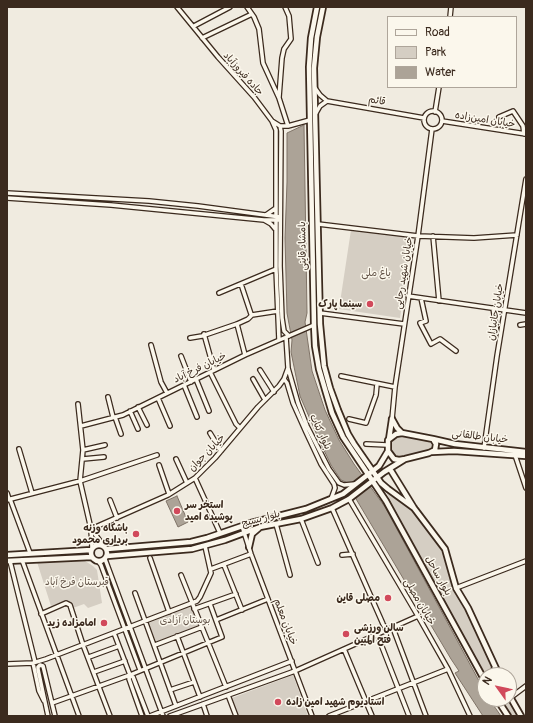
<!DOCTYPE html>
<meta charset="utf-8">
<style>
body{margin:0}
#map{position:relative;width:533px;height:723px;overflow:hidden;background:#f0ebe0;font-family:Pangolin,sans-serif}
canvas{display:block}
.frame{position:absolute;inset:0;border:8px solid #3b2a1e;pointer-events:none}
.legend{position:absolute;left:387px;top:16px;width:130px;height:72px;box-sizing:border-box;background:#fbf7ec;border:1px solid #aea59a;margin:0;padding:5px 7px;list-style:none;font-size:12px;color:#3b2a1e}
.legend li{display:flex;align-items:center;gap:8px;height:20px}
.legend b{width:20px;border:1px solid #aea59a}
.north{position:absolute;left:477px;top:667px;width:40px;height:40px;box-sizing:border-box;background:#fbf7ec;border:1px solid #aea59a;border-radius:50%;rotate:303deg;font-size:11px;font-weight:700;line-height:16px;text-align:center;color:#3b2a1e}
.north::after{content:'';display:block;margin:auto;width:14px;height:18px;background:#d1495b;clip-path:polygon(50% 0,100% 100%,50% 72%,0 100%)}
</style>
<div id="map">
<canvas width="533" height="723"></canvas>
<div class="frame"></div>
<ul class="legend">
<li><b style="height:5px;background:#fbf7ec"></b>Road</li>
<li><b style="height:11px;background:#d5cec3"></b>Park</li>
<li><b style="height:11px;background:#aca397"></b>Water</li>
</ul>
<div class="north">N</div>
</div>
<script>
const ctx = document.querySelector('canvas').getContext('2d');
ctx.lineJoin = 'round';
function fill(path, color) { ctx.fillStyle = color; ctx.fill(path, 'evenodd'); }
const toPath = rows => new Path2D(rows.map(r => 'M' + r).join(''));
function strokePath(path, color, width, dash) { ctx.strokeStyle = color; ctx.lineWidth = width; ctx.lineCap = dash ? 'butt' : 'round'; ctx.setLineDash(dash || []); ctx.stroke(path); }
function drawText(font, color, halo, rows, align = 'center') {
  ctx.font = font + ' Pangolin,"Playpen Sans Arabic",sans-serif'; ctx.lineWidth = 3; ctx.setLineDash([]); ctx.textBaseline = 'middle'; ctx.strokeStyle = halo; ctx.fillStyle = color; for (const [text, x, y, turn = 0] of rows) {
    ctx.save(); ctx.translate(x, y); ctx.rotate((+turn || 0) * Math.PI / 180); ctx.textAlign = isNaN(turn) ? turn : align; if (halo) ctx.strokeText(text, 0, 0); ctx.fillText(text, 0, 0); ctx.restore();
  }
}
const green = toPath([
 [351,230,412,237,400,318,339,309],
 [406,435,423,439,431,443,432,448,415,455,400,458,395,457,391,453,389,447,391,441,395,436],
 [387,491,411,509,435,540,443,554,453,590,466,609,494,669,490,673,485,673,482,672,386,492],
 [85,561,93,566,97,570,102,603,88,608,84,604,73,608,72,604,66,601,51,606,37,562],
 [192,605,200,625,156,642,149,623],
 [293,675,308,716,239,716,232,698],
 [501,699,507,699,516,716,512,716]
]);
const water = toPath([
 [304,125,307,313,305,322,312,371,325,410,339,440,354,464,385,507,485,692,485,699,489,699,501,716,483,716,455,673,459,671,451,659,346,482,341,480,331,465,320,442,300,396,291,352,292,340,287,313,285,238,287,182,287,133,304,125],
 [177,496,188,522,178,527,166,501,177,496]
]);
const minor = toPath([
 [177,7,218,57,254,97,272,121,280,126,288,126,310,120],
 [247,7,254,17,259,29,263,63,279,98,288,126],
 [450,17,451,7],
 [194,26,230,7],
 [202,38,252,14],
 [315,88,320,95,327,101,424,118],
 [279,97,282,58,284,49,291,39,289,16,285,7],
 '424 120a9 9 0 1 1 18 0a9 9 0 1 1-18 0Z',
 [435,112,439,87],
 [316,113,320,106,327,101],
 [499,117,513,111,523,126,524,134],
 [272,121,276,130,276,269,279,340],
 [442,121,526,134],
 [280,126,281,131,280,266,282,318,284,331,289,336],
 [7,193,149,201,198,206,280,217],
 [7,198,111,205,264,220,280,220],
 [266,215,276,208],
 [264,220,271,224,276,230],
 [318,224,418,236,474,238,517,235],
 [433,236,439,301],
 [241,284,251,314,252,315],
 [219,293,276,269],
 [408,296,526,313],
 [421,298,426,321,420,323,431,344,440,339,456,351],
 [493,308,497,333],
 [320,313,404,324],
 [237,324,245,355],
 [520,325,526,324],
 [204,334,214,370],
 [190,338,202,336,237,324,248,319,252,315,278,311],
 [151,345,161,382,167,393],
 [181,356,191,382],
 [288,368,298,403,307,426,329,469,339,483,344,485,355,484],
 [260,370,274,392],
 [210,372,236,424,240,428],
 [341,376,395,387],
 [196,379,209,411],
 [253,379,265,400],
 [284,379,287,383,293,403,306,432,321,464,334,484,335,488,331,499],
 [184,385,197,417],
 [108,397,113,417],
 [158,398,170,426],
 [78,404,83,450,80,481,91,529,92,548],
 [138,407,147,425],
 [130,411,138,429],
 [115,417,121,434],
 [349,419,366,423,376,395,377,384],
 [392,419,395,387,418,236,432,129],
 [81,426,123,415,245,355,314,325],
 [210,433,221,451],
 [366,444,387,445],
 [484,448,497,356,526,179],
 [19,449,32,493],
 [83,450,105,445],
 [515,455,526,488],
 [83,459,104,457],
 [176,459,187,483],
 [159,465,169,494],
 [195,478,220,533],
 [7,493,9,499],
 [10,499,30,553],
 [349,499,418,616,448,669,470,716],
 [7,500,80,481,157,455],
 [110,500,117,518],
 [332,508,383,624,387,631],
 [301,519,318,563],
 [276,524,290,575],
 [242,526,251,554,312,716],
 [91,529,168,495,195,478,215,458,258,407,279,386,284,379,288,368,286,337],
 [92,530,103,545],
 [342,555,353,554],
 [150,558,169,612],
 [105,559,163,716],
 [22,560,79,716],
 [10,561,35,662],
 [98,561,101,565,140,670],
 [224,565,242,610],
 [211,569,251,554],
 [181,575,226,687],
 [456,588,526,561],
 [135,593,176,706],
 [194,609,236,594],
 [41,614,66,603,70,605,83,645,110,716],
 [216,620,268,599],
 [393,628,426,716],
 [114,633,130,675,129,679,142,716],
 [377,634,409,716],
 [177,636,200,697],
 [155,645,202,627],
 [344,649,372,716],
 [89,657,119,646],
 [33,663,39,691,44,701],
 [7,664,33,663,46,659,197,601,200,597,211,573,205,546],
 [94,672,125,661],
 [130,675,133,677,148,716],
 [170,690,194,682],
 [228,695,236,716],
 [510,698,526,686],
 [52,703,130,675,222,637,210,604],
 [203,704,207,716],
 [48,716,38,669,38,667,40,665,43,666,55,716],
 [150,716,292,661],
 [170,716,295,671,418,616],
 [329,716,448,669]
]);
const major = toPath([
 [317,7,311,38,309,67,314,325,315,346,319,369,332,413,343,437,386,501,485,681],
 [323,7,317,37,314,68,320,324,324,366,330,388,338,410,348,434,354,444,381,483,388,489,414,508],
 [392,419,397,428,402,433],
 [402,433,433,439,436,444,435,450,429,453,405,459,399,460,394,459,388,451,388,440,396,434,402,433],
 [389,439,392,419],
 [433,439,455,444,526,452],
 [432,452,454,451,526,456],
 [390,469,414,508,445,549,456,588,468,608,499,675],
 '91 553a8 8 0 1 1 16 0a8 8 0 1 1-16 0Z',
 [249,547,252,534,259,528],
 [107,549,191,542,207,538,251,523,306,509,343,494,379,466,388,451],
 [7,555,91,550],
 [107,556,192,549,225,540,260,527,301,519,332,508,349,499,384,472,405,459],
 [7,561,92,557],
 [490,675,494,671,495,667],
 [509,695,521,716],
 [497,699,508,716]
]);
const markers = [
 [370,304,4,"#d1495b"],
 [177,511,4,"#d1495b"],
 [136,534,4,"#d1495b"],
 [388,598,4,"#d1495b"],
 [104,623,4,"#d1495b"],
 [346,634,4,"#d1495b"],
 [278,702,4,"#d1495b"]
];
const streetNames = [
 ["جاده فیروزآباد",243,74,48],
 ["قائم",377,101,10],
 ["خیابان امین‌زاده",485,120,9],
 ["بامشاد قاینی",303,246,-91],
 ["خیابان شهید رجایی",404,273,-81],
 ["خیابان جانبازان",496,312,-81],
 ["خیابان فرخ آباد",200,368,-26],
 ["بلوار کتاب",320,432,65],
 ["خیابان طالقانی",480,437,7],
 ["خیابان جوان",207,453,-46],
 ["بلوار بسیج",261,519,-15],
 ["بلوار ساحل",438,576,61],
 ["خیابان مصلی",419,602,60],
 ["خیابان معلم",285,622,69]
];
const parkNames = [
 ["باغ ملی",376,273],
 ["قبرستان فرخ آباد",77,582],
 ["بوستان آزادی",185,620]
];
const poiNames = [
 ["سینما پارک",362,304],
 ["استخر سر",185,505,"left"],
 ["پوشیده امید",185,517,"left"],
 ["باشگاه وزنه",128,528],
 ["برداری محمود",128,540],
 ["مصلی قاین",380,598],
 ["امامزاده زید",96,623],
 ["سالن ورزشی",354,628,"left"],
 ["فتح المبین",354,640,"left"],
 ["استادیوم شهید امین زاده",286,702,"left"]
];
fill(green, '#d5cec3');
fill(water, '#aca397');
strokePath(water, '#7f7367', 1);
strokePath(minor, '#3b2a1e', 6);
strokePath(major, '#3b2a1e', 8);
strokePath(minor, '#fbf7ec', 3.5);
strokePath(major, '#fbf7ec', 4.5);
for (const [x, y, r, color] of markers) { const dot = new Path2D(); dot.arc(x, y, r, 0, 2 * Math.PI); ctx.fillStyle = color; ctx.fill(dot); strokePath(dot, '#fbf7ec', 1.5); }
drawText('10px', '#3b2a1e', '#fbf7ec', streetNames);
drawText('10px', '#625347', '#fbf7ec', parkNames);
drawText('bold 10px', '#3b2a1e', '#fbf7ec', poiNames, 'right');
</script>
